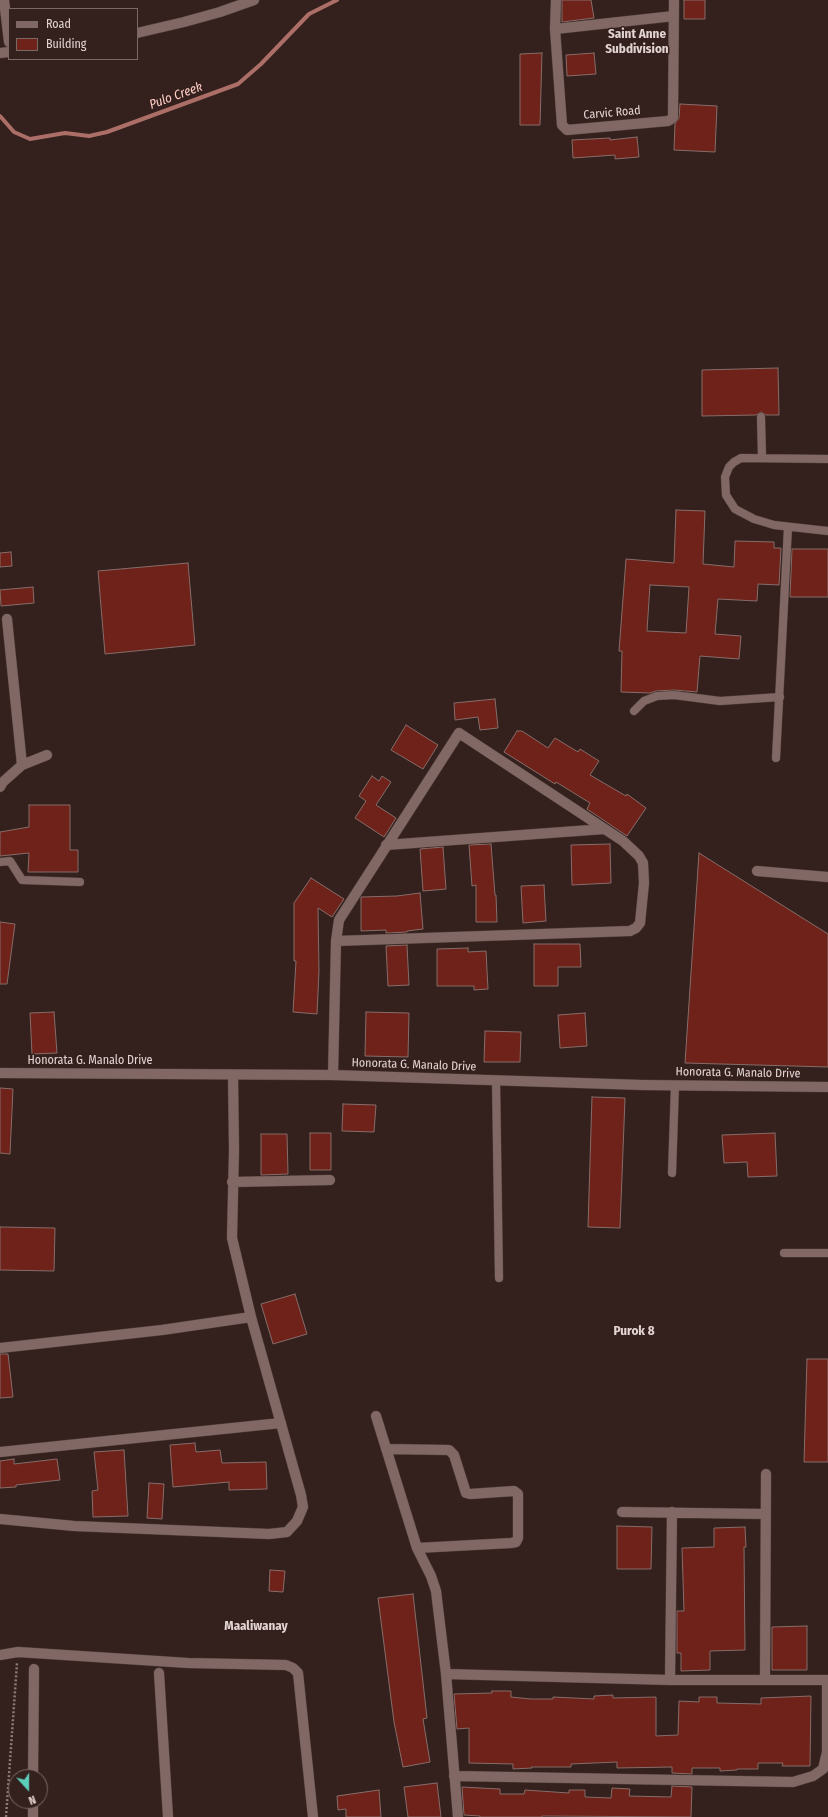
<!DOCTYPE html>
<style>
body{margin:0}
#map{position:relative;width:828px;height:1817px;overflow:hidden;background:#34201d;font-family:"Fira Sans Condensed",sans-serif}
canvas{display:block}
.legend{position:absolute;left:8px;top:8px;width:130px;height:52px;box-sizing:border-box;background:#34201d;border:1px solid #7a6865;margin:0;padding:5px 7px;list-style:none;font-size:12px;color:#e2d4d2}
.legend li{display:flex;align-items:center;gap:8px;height:20px}
.legend b{width:20px;border:1px solid #7a6865}
.north{position:absolute;left:8px;top:1769px;width:40px;height:40px;box-sizing:border-box;background:#34201d;border:1px solid #7a6865;border-radius:50%;rotate:159deg;font-size:11px;font-weight:700;line-height:16px;text-align:center;color:#e2d4d2}
.north::after{content:'';display:block;margin:auto;width:14px;height:18px;background:#5cceba;clip-path:polygon(50% 0,100% 100%,50% 72%,0 100%)}
</style>
<div id="map">
<canvas width="828" height="1817"></canvas>
<ul class="legend">
<li><b style="height:5px;background:#816864"></b>Road</li>
<li><b style="height:11px;background:#6f2219"></b>Building</li>
</ul>
<div class="north">N</div>
</div>
<script>
const ctx = document.querySelector('canvas').getContext('2d');
ctx.lineJoin = 'round';
const toPath = rows => new Path2D(rows.map(r => 'M' + r).join(''));
function strokePath(path, color, width, dash) { ctx.strokeStyle = color; ctx.lineWidth = width; ctx.lineCap = dash ? 'butt' : 'round'; ctx.setLineDash(dash || []); ctx.stroke(path); }
function fill(path, color) { ctx.fillStyle = color; ctx.fill(path, 'evenodd'); }
function drawText(font, color, halo, rows, align = 'center') {
  ctx.font = font + ' "Fira Sans Condensed",sans-serif'; ctx.lineWidth = 3; ctx.setLineDash([]); ctx.textBaseline = 'middle'; ctx.strokeStyle = halo; ctx.fillStyle = color; for (const [text, x, y, turn = 0] of rows) {
    ctx.save(); ctx.translate(x, y); ctx.rotate((+turn || 0) * Math.PI / 180); ctx.textAlign = isNaN(turn) ? turn : align; if (halo) ctx.strokeText(text, 0, 0); ctx.fillText(text, 0, 0); ctx.restore();
  }
}
const stream = toPath([
 [0,116,14,132,30,139,65,133,89,136,107,132,238,84,261,64,309,14,337,0]
]);
const building = toPath([
 [562,0,591,0,594,18,562,22,562,0],
 [684,0,705,0,705,19,684,19,684,0],
 [542,53,540,125,520,125,520,54,542,53],
 [594,53,596,74,567,76,566,55,594,53],
 [680,104,717,106,715,152,674,150,675,124,679,118,680,104],
 [637,137,639,157,615,159,615,155,573,158,572,140,610,138,610,140,637,137],
 [778,368,779,415,766,415,761,412,756,415,702,416,702,370,778,368],
 [676,510,705,511,703,564,734,567,735,541,774,542,774,548,781,548,779,585,758,584,757,601,718,599,715,634,741,636,739,659,700,656,697,692,674,690,656,691,650,693,621,692,622,651,619,651,626,559,674,563,676,510],
 [650,585,689,587,686,633,647,631,650,585],
 [792,549,828,549,828,597,790,597,792,549],
 [11,552,12,566,0,567,0,553,11,552],
 [188,563,195,645,105,654,98,571,188,563],
 [33,587,34,603,1,606,0,590,33,587],
 [495,699,498,728,480,730,478,717,455,720,454,703,495,699],
 [406,725,438,745,423,769,391,750,406,725],
 [517,731,522,731,548,748,555,738,578,752,580,749,599,761,590,775,626,796,627,794,646,808,627,836,587,809,590,803,556,782,555,784,504,752,517,731],
 [372,776,379,781,382,776,391,782,376,805,396,818,384,837,355,818,366,801,359,796,372,776],
 [29,805,70,805,70,850,78,850,78,872,28,872,29,853,0,856,0,832,29,827,29,805],
 [491,844,495,895,496,895,497,922,476,922,476,885,472,886,469,845,491,844],
 [610,844,611,883,572,885,571,845,610,844],
 [443,847,446,889,423,891,420,849,443,847],
 [699,853,828,934,828,1067,685,1063,699,853],
 [311,878,344,899,332,917,318,908,319,971,317,1014,293,1012,296,961,294,961,294,903,311,878],
 [544,885,546,921,523,923,521,886,544,885],
 [420,893,423,929,407,931,407,932,386,933,386,930,361,931,361,897,397,896,420,893],
 [0,922,15,924,7,984,0,984,0,922],
 [534,944,580,944,581,967,558,967,558,986,534,986,534,944],
 [407,945,409,985,388,986,386,946,407,945],
 [468,948,468,952,486,951,488,989,474,990,474,986,437,986,437,949,468,948],
 [54,1012,57,1053,32,1054,30,1013,54,1012],
 [366,1012,409,1013,408,1057,365,1056,366,1012],
 [585,1013,587,1046,560,1048,558,1015,585,1013],
 [485,1031,521,1032,520,1062,484,1062,485,1031],
 [0,1088,13,1089,10,1154,0,1153,0,1088],
 [592,1097,625,1098,620,1228,588,1227,592,1097],
 [343,1104,376,1105,374,1132,342,1131,343,1104],
 [310,1133,331,1133,331,1170,310,1170,310,1133],
 [775,1133,777,1176,748,1177,747,1162,724,1163,722,1135,775,1133],
 [261,1134,287,1134,288,1174,261,1175,261,1134],
 [0,1227,55,1228,54,1271,0,1270,0,1227],
 [295,1294,307,1334,273,1344,261,1304,295,1294],
 [0,1354,8,1354,13,1397,0,1398,0,1354],
 [807,1359,828,1359,828,1462,804,1462,807,1359],
 [195,1443,196,1452,220,1450,222,1463,266,1462,267,1489,229,1490,229,1482,173,1487,170,1445,195,1443],
 [124,1450,128,1516,93,1517,92,1491,98,1490,94,1452,124,1450],
 [14,1459,14,1464,57,1459,60,1480,16,1485,16,1487,0,1488,0,1461,14,1459],
 [149,1483,164,1484,162,1519,147,1518,149,1483],
 [617,1526,652,1527,651,1569,617,1569,617,1526],
 [745,1527,746,1547,744,1547,745,1650,710,1651,710,1670,681,1671,681,1653,677,1653,677,1611,684,1611,682,1548,714,1547,714,1528,745,1527],
 [270,1570,285,1571,283,1592,269,1591,270,1570],
 [413,1594,427,1718,423,1719,430,1762,403,1767,394,1722,378,1598,413,1594],
 [807,1626,807,1670,772,1670,772,1627,807,1626],
 [492,1691,511,1691,511,1697,531,1699,553,1699,553,1697,594,1699,594,1696,613,1695,613,1698,656,1697,656,1736,678,1735,679,1701,699,1702,699,1697,717,1697,717,1703,761,1704,761,1698,811,1696,810,1766,782,1766,783,1763,758,1763,758,1769,737,1769,737,1770,720,1771,720,1768,692,1768,692,1774,672,1773,672,1767,617,1768,617,1762,571,1764,571,1767,531,1767,532,1768,513,1769,513,1764,469,1763,469,1728,457,1729,454,1694,492,1693,492,1691],
 [437,1783,441,1817,408,1817,404,1787,437,1783],
 [672,1786,692,1787,691,1817,542,1816,542,1817,480,1817,480,1816,464,1815,462,1787,500,1789,500,1794,524,1794,525,1790,569,1793,569,1790,585,1790,585,1797,611,1798,612,1788,630,1789,629,1796,671,1797,672,1786],
 [379,1790,381,1817,346,1817,346,1809,338,1810,337,1796,379,1790]
]);
const path = toPath([
 [6,1817,17,1663]
]);
const lane = toPath([
 [761,417,762,458],
 [828,459,741,458,734,462,729,467,725,477,726,495,735,509,754,519,774,525,828,531],
 [634,711,644,701,657,696,674,695,720,701,780,697],
 [776,758,788,527],
 [0,862,10,861,22,880,80,882],
 [496,1080,499,1278],
 [672,1173,675,1085],
 [784,1253,828,1253]
]);
const street = toPath([
 [4,0,9,42],
 [556,0,555,29,562,125,567,130,668,121,673,118,674,0],
 [555,29,674,16],
 [137,33,184,22,220,12,254,0],
 [0,53,9,52],
 [7,619,22,765],
 [0,787,3,782,22,765,47,755],
 [386,845,604,829],
 [757,871,828,877],
 [333,1075,336,941,339,920,459,733,623,841,639,856,643,863,644,883,640,923,636,928,630,931,336,941],
 [232,1182,330,1180],
 [0,1348,162,1330,251,1317],
 [376,1416,417,1548,431,1576,436,1591,446,1674,458,1817],
 [386,1449,449,1450,454,1455,466,1493,470,1494,514,1491,518,1494,518,1538,516,1542,511,1543,417,1548],
 [0,1452,281,1423],
 [622,1512,765,1514],
 [0,1519,74,1526,269,1534,287,1532,297,1521,303,1507,301,1495,251,1317,232,1238,234,1150,233,1075],
 [0,1655,18,1652,188,1663,286,1665,293,1668,298,1673,313,1817],
 [159,1673,168,1817],
 [446,1674,670,1680,828,1680],
 [670,1680,672,1512],
 [765,1680,766,1474],
 [454,1776,793,1782,813,1776,823,1769,827,1752,827,1680],
 [33,1777,34,1669],
 [33,1817,33,1801]
]);
const secondary = toPath([
 [0,1073,333,1075,642,1085,828,1087]
]);
const streetNames = [
 ["Carvic Road",612,113,-5],
 ["Honorata G. Manalo Drive",90,1061],
 ["Honorata G. Manalo Drive",414,1065,2],
 ["Honorata G. Manalo Drive",738,1073,1]
];
const neighbourhoodNames = [
 ["Saint Anne",637,34],
 ["Subdivision",637,49],
 ["Purok 8",634,1331],
 ["Maaliwanay",256,1626]
];
const waterNames = [
 ["Pulo Creek",176,96,-20]
];
strokePath(stream, '#ac6f67', 4);
fill(building, '#6f2219');
strokePath(building, '#866d69', 1);
strokePath(lane, '#4f3e3c', 9);
strokePath(street, '#4f3e3c', 11);
strokePath(secondary, '#4f3e3c', 11);
strokePath(path, '#8c7b78', 2.5, [2, 2]);
strokePath(lane, '#816864', 8);
strokePath(street, '#816864', 10);
strokePath(secondary, '#816864', 10);
drawText('12px', '#e2d4d2', '#34201d', streetNames);
drawText('bold 13px', '#e2d4d2', '#34201d', neighbourhoodNames);
drawText('italic 13px', '#fdccc4', '#34201d', waterNames);
</script>
